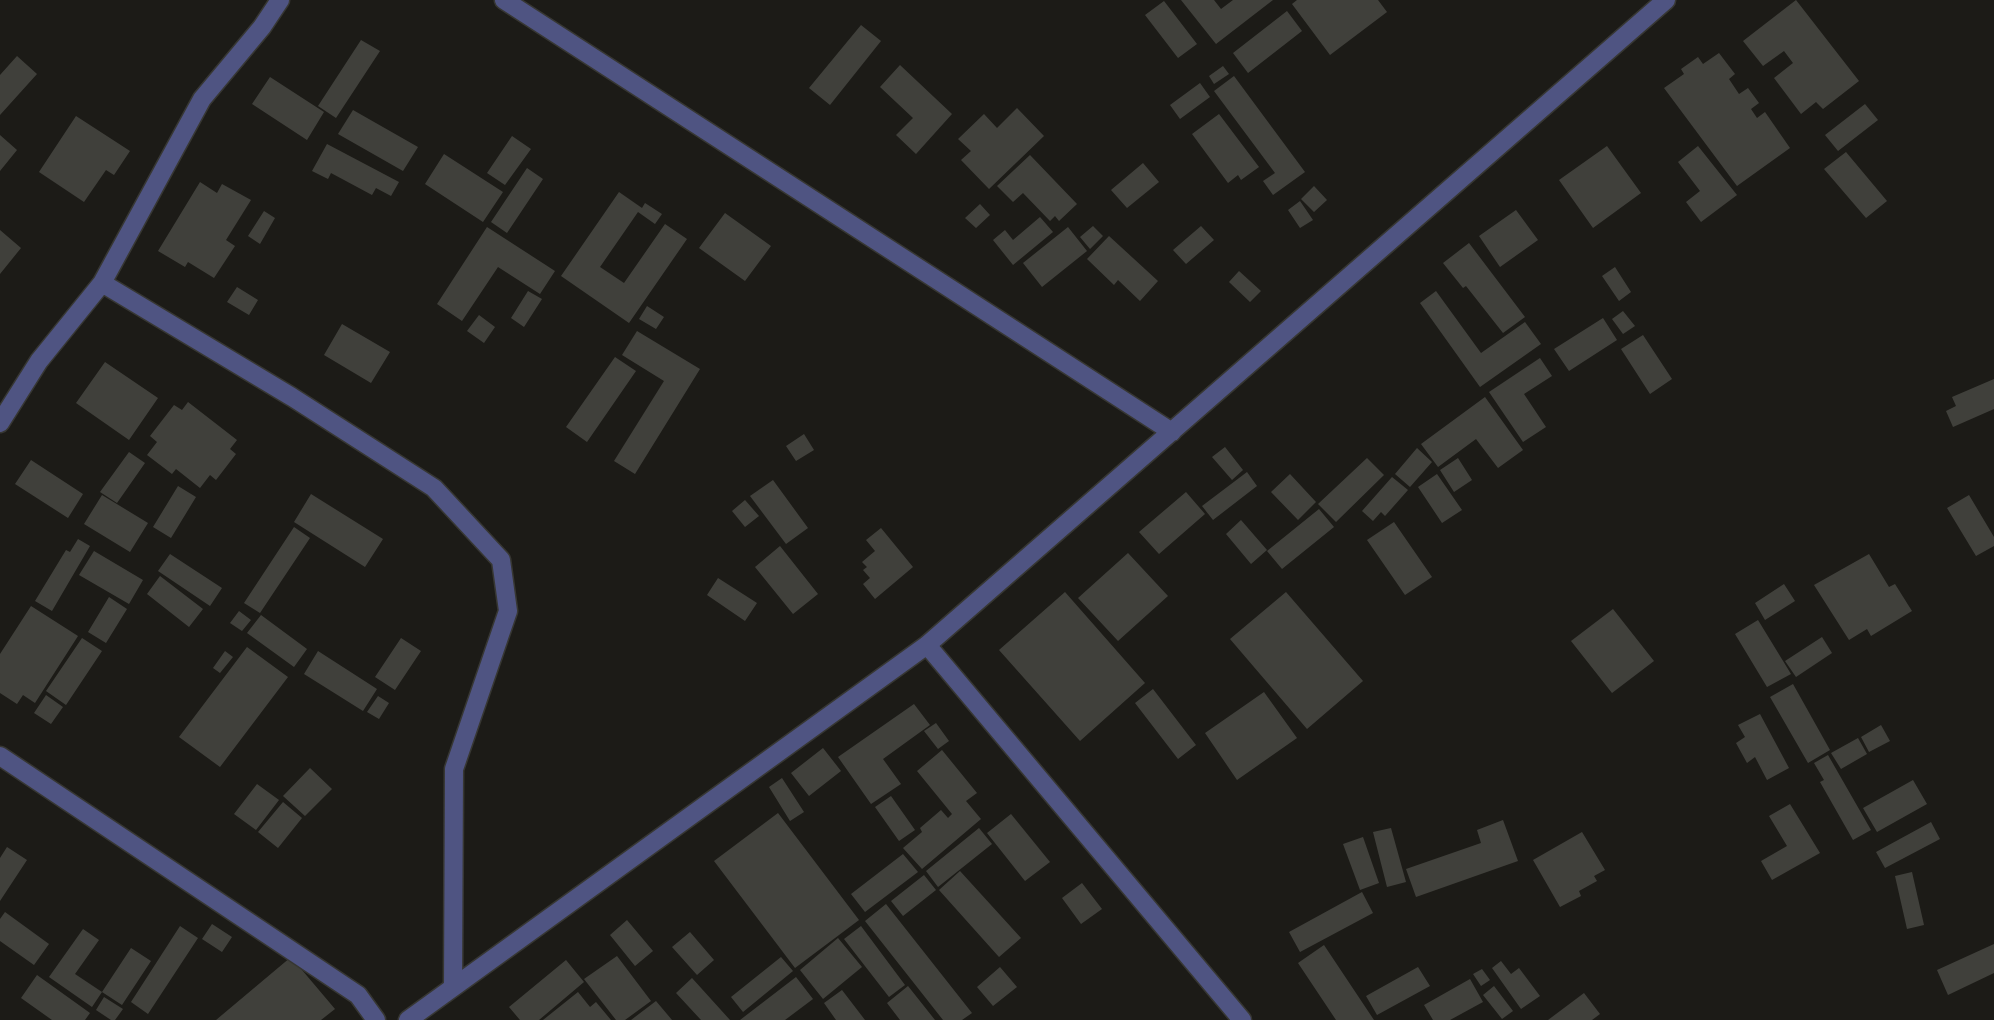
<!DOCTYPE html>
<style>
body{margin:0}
canvas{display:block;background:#1c1b17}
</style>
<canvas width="1994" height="1020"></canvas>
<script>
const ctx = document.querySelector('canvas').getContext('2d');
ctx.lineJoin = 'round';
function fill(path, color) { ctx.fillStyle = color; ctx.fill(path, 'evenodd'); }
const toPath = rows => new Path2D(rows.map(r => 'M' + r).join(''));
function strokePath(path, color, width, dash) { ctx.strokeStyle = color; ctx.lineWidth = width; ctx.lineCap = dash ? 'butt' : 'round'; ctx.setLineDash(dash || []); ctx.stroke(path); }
const building = toPath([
 [1181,0,1214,0,1221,9,1233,0,1273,0,1216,44],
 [1297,0,1378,0,1387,12,1330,55,1292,4],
 [1796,0,1859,81,1823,109,1816,102,1801,114,1774,78,1793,63,1784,51,1763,66,1743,41],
 [1164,1,1197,44,1178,58,1145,15],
 [1287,11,1302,31,1248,73,1233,53],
 [861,25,881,41,830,105,809,88],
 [361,40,380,51,336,118,318,106],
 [1719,53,1735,74,1729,79,1739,94,1748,88,1759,103,1751,109,1757,118,1765,112,1790,148,1737,186,1664,88,1684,74,1681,69,1698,57,1703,64],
 [17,56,37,74,0,115,0,75],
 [900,65,952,114,916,154,896,135,913,118,880,87],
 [1223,66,1229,74,1214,84,1209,76],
 [1234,76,1305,172,1273,195,1263,181,1275,173,1214,91],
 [270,77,324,112,307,140,252,104],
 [1200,83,1210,97,1180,119,1170,105],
 [1865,104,1878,120,1838,151,1825,135],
 [1017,108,1044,136,989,189,961,160,971,151,958,139,984,114,997,128],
 [353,110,418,147,403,171,338,134],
 [1219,114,1259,167,1241,180,1238,175,1228,183,1192,134],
 [76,116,130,151,114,175,106,170,84,202,39,172],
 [0,135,17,150,0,171],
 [512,136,531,149,505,185,487,173],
 [327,144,399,182,391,196,376,188,372,195,331,173,328,179,312,171],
 [1607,146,1641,193,1593,228,1559,180],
 [1698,146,1737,195,1701,222,1686,202,1700,191,1678,162],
 [1846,152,1887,201,1866,218,1824,169],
 [444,154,503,192,483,222,425,184],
 [1030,155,1077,204,1059,221,1055,216,1050,221,1023,193,1013,202,997,186],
 [1143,163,1159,182,1127,208,1111,190],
 [527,168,543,179,507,233,491,222],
 [200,182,217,193,222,184,251,200,226,240,235,246,214,278,188,262,185,267,158,251],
 [1314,186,1327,200,1314,212,1301,199],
 [619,192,642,208,645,203,662,214,655,224,638,212,600,267,624,283,665,224,687,239,629,323,561,276],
 [1300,201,1313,220,1300,228,1288,210],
 [980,204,990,215,976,228,965,218],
 [1516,210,1538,240,1500,267,1479,236],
 [264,211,275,218,260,244,248,236],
 [725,213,771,246,745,281,699,248],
 [1040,217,1053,232,1013,265,993,240,1005,230,1013,240],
 [1093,226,1103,236,1090,249,1080,237],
 [1201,226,1214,240,1186,264,1173,250],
 [487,227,555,271,540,294,498,267,462,321,437,304],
 [1068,227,1087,251,1042,287,1023,263],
 [0,230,21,248,0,274],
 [1109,236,1158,281,1140,301,1118,280,1114,285,1087,259],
 [1469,243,1525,317,1503,333,1466,286,1463,288,1443,263],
 [1615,267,1631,292,1619,301,1602,276],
 [1239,271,1261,291,1250,302,1229,282],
 [237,287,258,300,249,315,227,302],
 [528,291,542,299,524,327,511,318],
 [1436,291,1481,353,1525,322,1541,344,1480,387,1420,303],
 [647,306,664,317,656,329,639,319],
 [1623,311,1635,326,1623,334,1612,319],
 [479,315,495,327,484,343,467,331],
 [1603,318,1617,340,1569,371,1554,349],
 [342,324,390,352,371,383,324,355],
 [637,331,700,369,635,474,614,461,664,381,622,355],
 [1643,335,1672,379,1650,394,1621,349],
 [615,357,636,371,587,442,566,427],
 [1540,358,1552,376,1524,394,1546,427,1523,442,1489,392],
 [105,362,158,398,129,440,76,403],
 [1994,379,1994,409,1953,427,1946,411,1956,406,1952,397],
 [1485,397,1523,450,1498,468,1476,439,1438,467,1421,444],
 [188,402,237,440,230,449,236,454,216,480,210,475,200,488,176,469,172,474,147,455,157,442,150,436,174,405,182,410],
 [804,434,814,450,796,461,786,446],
 [1225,447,1243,470,1232,480,1212,457],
 [1417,448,1432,462,1410,487,1395,474],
 [129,452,145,463,117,503,100,492],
 [1367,458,1384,475,1336,522,1318,504],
 [1458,458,1472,480,1454,492,1440,470],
 [31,460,83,494,68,518,15,484],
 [1247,472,1257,486,1213,520,1202,506],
 [1290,474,1316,502,1298,520,1271,492],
 [1437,474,1462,510,1442,523,1418,487],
 [1392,477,1408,490,1385,516,1381,512,1373,521,1362,511],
 [773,480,808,528,786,544,750,496],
 [178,486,196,497,171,538,153,527],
 [1186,492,1205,514,1159,554,1139,532],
 [311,494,383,539,365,567,294,522],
 [102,495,148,523,130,552,84,524],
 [1969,495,1994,537,1994,546,1976,556,1947,508],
 [745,500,759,516,745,527,732,511],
 [1319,509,1334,527,1282,569,1267,551],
 [1241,520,1267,550,1251,564,1226,534],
 [1394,522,1432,577,1405,595,1367,540],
 [294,527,310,538,260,613,244,603],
 [881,528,913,567,875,599,863,584,870,578,863,570,867,567,862,562,875,551,866,540],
 [78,539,90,546,52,611,35,601,66,550,70,552],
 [780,546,818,594,793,614,755,567],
 [94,551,143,580,129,604,79,575],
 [1128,553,1168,596,1118,641,1078,598],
 [170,554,222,588,210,606,158,571],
 [1869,554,1889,587,1895,584,1912,611,1871,636,1867,629,1849,640,1814,585],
 [160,576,203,609,189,627,147,594],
 [718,578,757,603,745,621,707,595],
 [1784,584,1795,601,1765,620,1755,603],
 [1065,592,1145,683,1080,741,999,650],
 [1286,592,1363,681,1307,729,1230,639],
 [109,597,127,609,106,643,88,632],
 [31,606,78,636,35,703,23,695,17,704,0,693,0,654],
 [1613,609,1654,661,1612,693,1571,641],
 [239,611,251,620,242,631,230,623],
 [261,615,307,649,294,667,247,633],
 [1758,620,1791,674,1767,687,1735,634],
 [1822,637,1832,653,1796,677,1785,661],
 [82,638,102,651,66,705,46,691],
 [401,638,421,651,395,690,375,677],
 [247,647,288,677,220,767,179,737],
 [225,651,233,657,220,673,213,668],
 [318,651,377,689,363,711,304,674],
 [1793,684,1830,750,1808,763,1770,697],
 [1153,689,1196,745,1178,759,1135,703],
 [1264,692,1297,738,1237,780,1205,733],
 [46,695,63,707,51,724,34,713],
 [378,696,389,703,379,719,367,712],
 [914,704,930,725,883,759,901,784,871,804,838,757],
 [1760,714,1789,768,1767,780,1755,757,1747,763,1736,743,1745,737,1738,725],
 [936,723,949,741,938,749,924,731],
 [1881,725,1890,741,1869,752,1861,737],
 [1858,738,1867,754,1841,769,1831,753],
 [823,748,841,771,809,796,791,773],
 [942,750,977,793,966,801,981,819,922,869,903,848,922,832,920,828,941,810,948,818,952,814,917,771],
 [1828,755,1871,830,1853,840,1820,782,1824,780,1814,763],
 [310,768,332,789,305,816,283,796],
 [782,778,804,812,790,821,769,787],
 [1913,780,1927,804,1877,832,1863,808],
 [257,784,279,800,256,830,234,814],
 [891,796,915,830,899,841,875,807],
 [283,802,302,818,278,848,258,832],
 [1790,804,1820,853,1772,880,1761,861,1787,846,1769,816],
 [778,813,859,920,795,968,714,861],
 [1011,814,1050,862,1025,881,987,833],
 [1503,820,1518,861,1416,897,1406,869,1481,843,1477,830],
 [1931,822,1940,839,1885,868,1876,852],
 [979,828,992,844,938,887,926,871],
 [1391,828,1406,882,1387,887,1373,832],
 [1582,832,1605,870,1594,876,1597,881,1579,891,1581,896,1560,907,1533,860],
 [1363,837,1379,883,1360,890,1343,844],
 [7,847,27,860,0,901,0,858],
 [903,854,918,872,865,912,851,894],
 [960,871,1021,938,999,957,939,890],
 [1912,872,1924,925,1907,929,1895,876],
 [924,875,936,890,903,916,891,901],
 [1082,883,1102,909,1081,924,1062,898],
 [1362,892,1373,913,1300,952,1289,932],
 [886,904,972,1013,962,1020,943,1020,865,921],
 [5,912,49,944,34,965,0,941,0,919],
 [627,920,653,951,635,966,610,935],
 [212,924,232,937,222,952,202,939],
 [180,926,198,938,148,1014,131,1002],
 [861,926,905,985,889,997,844,939],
 [83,929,99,940,75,974,102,992,92,1007,49,977],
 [690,932,714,960,697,975,672,947],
 [838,938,862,967,823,999,800,970],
 [1994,944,1994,973,1948,995,1937,970],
 [1324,945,1374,1020,1336,1020,1298,963],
 [131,948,151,961,122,1005,102,992],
 [617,956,651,1001,625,1020,616,1020,584,979],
 [291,957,335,1009,321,1020,216,1020],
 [781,957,793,971,743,1012,731,997],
 [566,960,584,982,539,1020,520,1020,509,1007],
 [1501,961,1511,974,1519,968,1540,996,1521,1009,1492,968],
 [1000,967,1017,987,993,1006,977,987],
 [1418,967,1430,986,1377,1015,1366,996],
 [1482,969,1490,980,1481,986,1473,974],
 [37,975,90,1013,85,1020,52,1020,21,998],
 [796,977,813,999,785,1020,740,1020],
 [692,978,730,1020,701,1020,676,993],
 [1470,979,1483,1002,1450,1020,1433,1020,1424,1005],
 [908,986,935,1020,900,1020,887,1003],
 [1494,986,1513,1011,1502,1019,1483,995],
 [842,990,865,1020,836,1020,824,1003],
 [578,992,590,1007,596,1002,611,1020,543,1020],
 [1584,993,1600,1014,1592,1020,1548,1020],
 [104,997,123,1009,115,1020,111,1020,96,1010],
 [656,1001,672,1020,631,1020]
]);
const street = toPath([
 [504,0,1172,432],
 [102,283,292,397,434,488,501,560,508,611,454,769,453,987],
 [0,423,39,361,102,283,202,99,262,27,280,0],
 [927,645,1242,1020],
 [0,756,358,995,376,1020],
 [408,1020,927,645,1666,0]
]);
fill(building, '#40403b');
strokePath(street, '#373733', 21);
strokePath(street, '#4f5482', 18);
</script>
